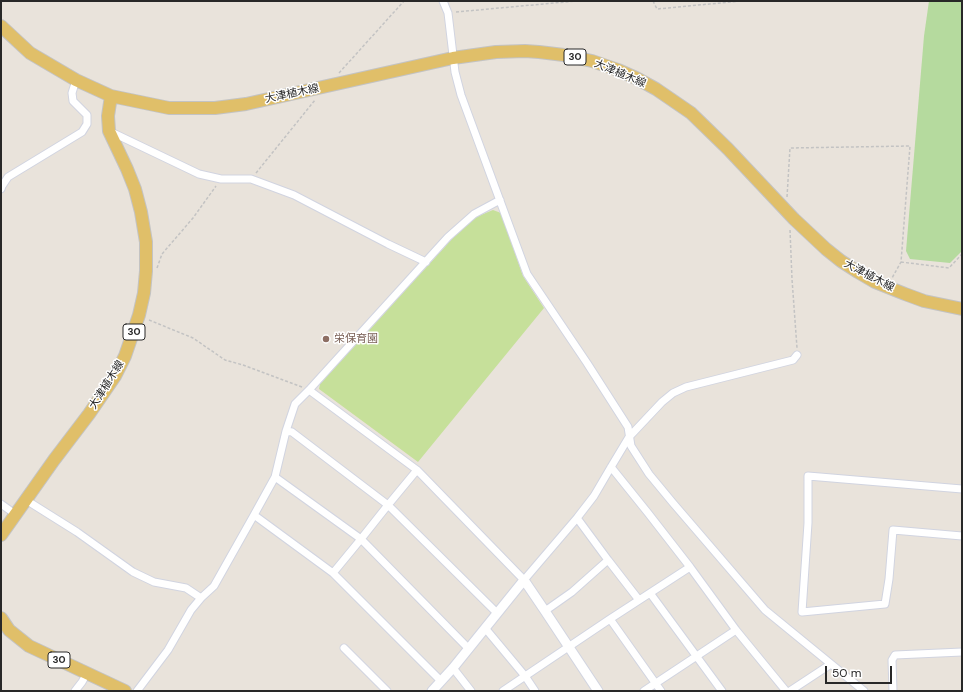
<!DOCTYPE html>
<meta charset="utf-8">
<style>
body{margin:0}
#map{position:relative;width:963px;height:692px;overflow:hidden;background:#e9e3db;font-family:"DM Sans",sans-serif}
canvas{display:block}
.frame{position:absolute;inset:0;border:2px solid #282828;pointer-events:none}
.scale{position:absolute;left:825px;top:666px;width:67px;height:18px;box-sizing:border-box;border:2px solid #282828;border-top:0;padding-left:5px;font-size:12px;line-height:14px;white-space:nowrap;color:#282828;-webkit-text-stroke:3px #fff;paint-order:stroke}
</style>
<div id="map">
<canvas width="963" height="692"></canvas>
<div class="frame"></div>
<div class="scale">50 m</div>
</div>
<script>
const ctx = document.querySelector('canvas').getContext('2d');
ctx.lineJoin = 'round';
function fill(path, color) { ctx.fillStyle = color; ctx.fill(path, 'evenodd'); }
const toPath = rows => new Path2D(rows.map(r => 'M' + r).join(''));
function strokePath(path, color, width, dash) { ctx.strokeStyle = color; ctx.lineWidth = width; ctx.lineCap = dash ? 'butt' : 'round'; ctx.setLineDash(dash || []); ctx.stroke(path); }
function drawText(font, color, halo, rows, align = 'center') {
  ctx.font = font + ' "DM Sans","Noto Sans JP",sans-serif'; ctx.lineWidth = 3; ctx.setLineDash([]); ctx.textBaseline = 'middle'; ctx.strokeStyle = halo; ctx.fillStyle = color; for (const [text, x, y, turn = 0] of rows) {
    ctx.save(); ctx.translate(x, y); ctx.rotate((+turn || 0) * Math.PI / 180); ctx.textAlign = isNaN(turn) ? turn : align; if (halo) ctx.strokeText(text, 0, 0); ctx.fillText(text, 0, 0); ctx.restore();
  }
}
const green = toPath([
 [929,1,962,1,962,251,950,263,910,259,906,251,924,36]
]);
const pitch = toPath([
 [493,210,501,213,523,276,544,308,418,462,319,389,320,384,452,239,476,217]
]);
const path = toPath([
 [653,1,657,9,741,1],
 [456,12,576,1],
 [339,73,404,1],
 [256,173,315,100],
 [787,197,790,148,910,146,901,262,892,278],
 [790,230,792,279,797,348],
 [901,262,949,268,962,254],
 [157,268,162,254,193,218,216,186],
 [149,320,193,338,225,360,243,365,302,387]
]);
const minor = toPath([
 [443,1,448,13,455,72,461,95,527,274,587,363,628,427,631,446,649,474,673,503,765,610,864,691],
 [109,131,199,174,221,179,251,179,294,195,388,244,426,262],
 [1,189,2,186,8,177,82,132,87,124,87,115,73,101,72,93,76,80],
 [309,390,417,470,524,580,577,518,594,496,611,467,629,437,662,402,673,393,686,387,793,360,797,355],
 [286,431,292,432,388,505,417,470],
 [611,467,648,513,690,567,736,630,786,691],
 [275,477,361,539,333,573],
 [962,489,808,476,808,523,802,612,885,604,889,579,893,530,962,536],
 [26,500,77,532,133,572,154,582,186,588,201,598],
 [1,504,15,514],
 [254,515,333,573,441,681],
 [608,560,639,600],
 [650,593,722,691],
 [545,611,572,592,608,560,577,518],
 [610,619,661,691],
 [485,628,525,676,535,691],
 [344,648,387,691],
 [469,649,361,539,388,505,497,613],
 [453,668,471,691],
 [75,691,82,682,87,673],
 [137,691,168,650,191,610,201,598,214,586,254,515,275,477,286,431,295,404,309,390,448,237,474,214,500,200],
 [503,691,610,619,690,567],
 [644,691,736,630],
 [790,691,831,664],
 [893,691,892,660,895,655,962,652]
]);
const tertiary = toPath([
 [432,691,453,668,524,580,545,611,598,691]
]);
const primary = toPath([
 [1,26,30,53,76,80,111,96,169,108,215,108,246,104,453,58,496,52,525,51,539,52,564,55,592,61,618,70,636,78,656,89,691,113,728,149,794,219,826,249,841,261,858,272,875,282,905,294,924,301,962,309],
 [1,535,54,460,89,414,115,376,125,356,139,315,144,293,146,271,146,242,141,212,135,189,127,169,109,131,108,116,111,96],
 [1,618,9,630,29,646,125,691]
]);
const markers = [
 [326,339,4,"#8d6e63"]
];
const shields = [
 [575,57,22],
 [134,332,22],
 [59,660,22]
];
const shieldNames = [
 ["30",575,57],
 ["30",134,332],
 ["30",59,660]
];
const streetNames = [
 ["大津植木線",620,74,23],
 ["大津植木線",292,94,-12],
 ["大津植木線",869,276,28],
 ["大津植木線",107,385,-58]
];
const educationNames = [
 ["栄保育園",334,339]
];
fill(green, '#b5da9e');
fill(pitch, '#c6e09a');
strokePath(minor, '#d1d4e0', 9);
strokePath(tertiary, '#d1d4e0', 11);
strokePath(primary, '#c3c3c3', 14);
strokePath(path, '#c3c3c3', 1.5, [3, 2]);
strokePath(minor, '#fff', 7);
strokePath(tertiary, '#fff', 9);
strokePath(primary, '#e0bf69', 12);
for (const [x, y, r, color] of markers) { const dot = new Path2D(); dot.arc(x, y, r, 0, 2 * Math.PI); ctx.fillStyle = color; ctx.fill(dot); strokePath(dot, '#fff', 1.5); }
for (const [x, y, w] of shields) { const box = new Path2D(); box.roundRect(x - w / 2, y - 8, w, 16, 3); ctx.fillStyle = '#fff'; ctx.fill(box); strokePath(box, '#282828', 1); }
drawText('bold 10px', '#282828', null, shieldNames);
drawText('11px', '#282828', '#fff', streetNames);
drawText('11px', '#785e54', '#fff', educationNames, 'left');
</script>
